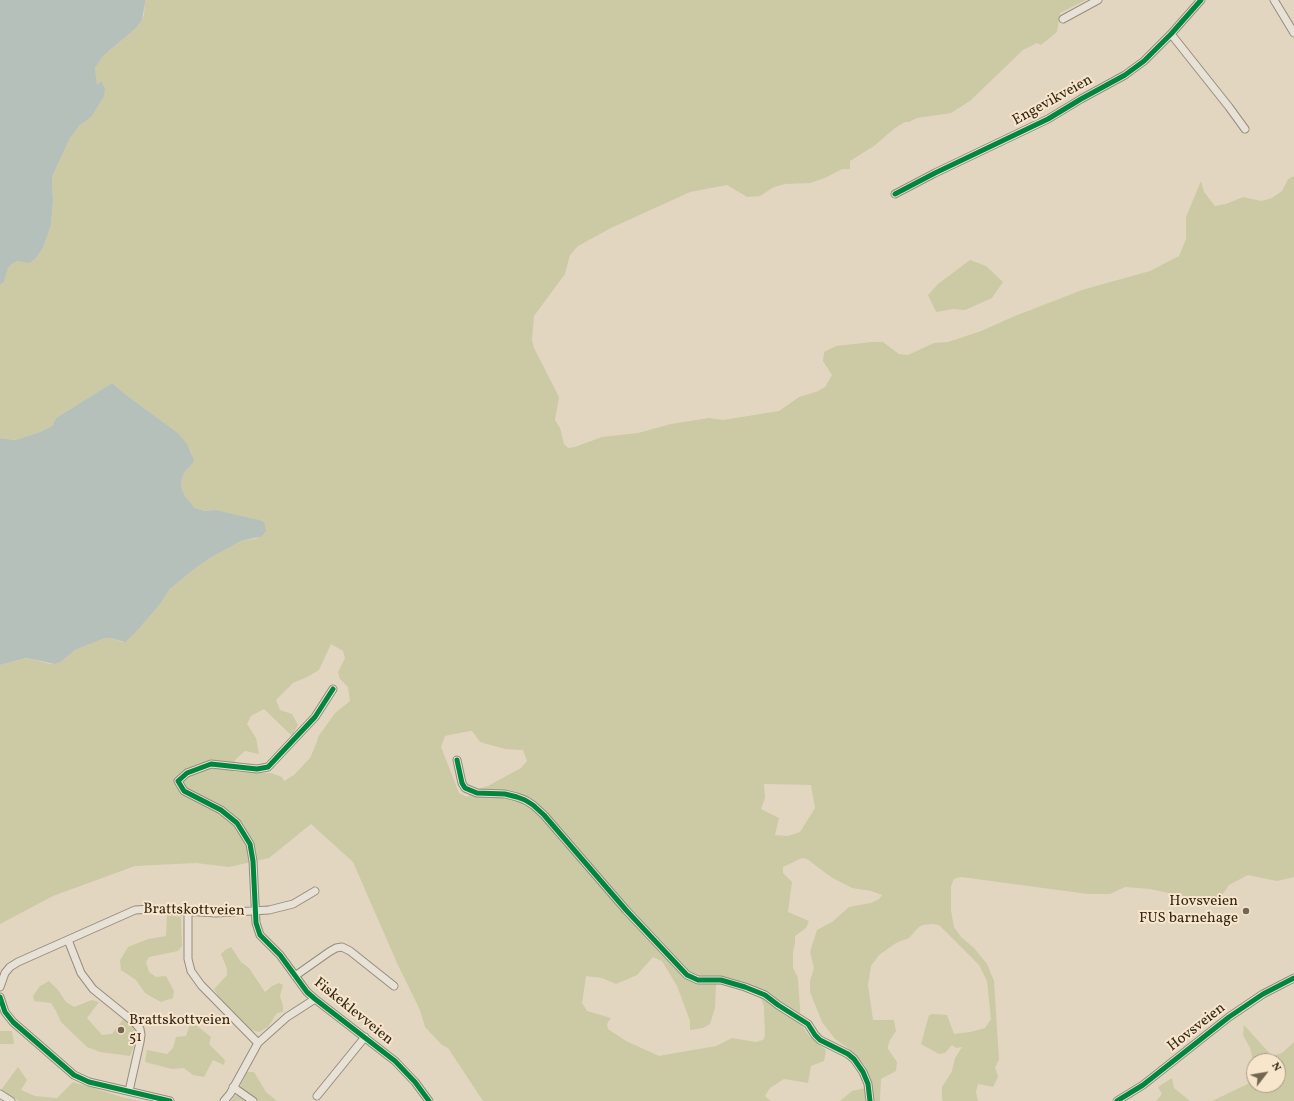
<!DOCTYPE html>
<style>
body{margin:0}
#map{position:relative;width:1294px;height:1101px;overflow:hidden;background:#e3d6c0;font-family:Vollkorn,serif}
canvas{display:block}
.north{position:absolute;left:1246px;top:1053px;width:40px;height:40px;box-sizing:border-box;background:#f7e6cc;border:1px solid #a99a84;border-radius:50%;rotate:59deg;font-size:11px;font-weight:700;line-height:16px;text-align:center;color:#352817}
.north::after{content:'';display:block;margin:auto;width:14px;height:18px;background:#726552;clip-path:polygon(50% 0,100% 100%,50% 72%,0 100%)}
</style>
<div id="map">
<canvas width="1294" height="1101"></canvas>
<div class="north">N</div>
</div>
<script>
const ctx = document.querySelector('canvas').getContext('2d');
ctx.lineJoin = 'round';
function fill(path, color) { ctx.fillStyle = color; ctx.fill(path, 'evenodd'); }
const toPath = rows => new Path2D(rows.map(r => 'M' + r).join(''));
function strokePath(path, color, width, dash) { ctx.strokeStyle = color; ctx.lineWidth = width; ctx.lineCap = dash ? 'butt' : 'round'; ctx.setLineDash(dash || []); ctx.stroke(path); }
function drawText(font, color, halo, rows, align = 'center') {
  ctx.font = font + ' Vollkorn,serif'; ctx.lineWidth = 4; ctx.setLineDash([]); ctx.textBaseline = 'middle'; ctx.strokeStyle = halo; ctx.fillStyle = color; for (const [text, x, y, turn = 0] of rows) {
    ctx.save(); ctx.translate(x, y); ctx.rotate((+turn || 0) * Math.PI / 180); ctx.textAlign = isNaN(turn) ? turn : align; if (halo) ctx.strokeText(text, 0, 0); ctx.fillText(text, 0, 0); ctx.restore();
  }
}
const green = toPath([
 [145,0,1086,0,1060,13,1057,32,1041,45,1037,43,1023,50,970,101,951,113,917,118,909,122,905,122,895,128,874,146,850,161,850,169,842,169,825,178,810,183,785,184,774,187,760,196,747,197,727,185,690,192,611,228,578,246,570,255,565,274,534,316,532,340,534,348,559,397,555,420,560,428,564,444,568,448,575,447,602,437,638,433,671,424,709,418,723,420,779,411,799,397,816,392,825,387,832,375,823,361,824,352,836,346,872,342,883,342,899,354,908,355,934,343,948,342,981,331,1015,316,1082,290,1150,271,1179,256,1186,239,1186,217,1201,181,1204,192,1215,206,1226,204,1243,197,1261,201,1272,198,1282,191,1288,179,1294,176,1294,877,1277,881,1248,875,1229,885,1214,907,1208,903,1187,897,1150,889,1125,887,1110,894,1088,894,961,877,954,879,951,886,951,910,954,927,961,937,974,948,987,964,994,981,999,1060,995,1067,998,1077,993,1087,978,1084,976,1092,978,1101,943,1101,942,1099,942,1087,952,1071,955,1058,962,1047,956,1048,952,1045,945,1053,939,1054,921,1044,929,1015,933,1014,947,1015,954,1034,970,1032,985,1028,991,1019,987,981,979,965,939,925,932,924,923,925,919,927,909,938,896,943,879,955,871,966,868,985,873,1020,894,1020,896,1031,890,1040,888,1046,888,1049,897,1062,896,1071,881,1079,880,1101,873,1101,873,1088,865,1066,849,1049,835,1039,822,1022,810,992,810,981,814,968,810,952,817,930,832,922,849,907,871,903,879,899,882,895,871,891,852,888,831,877,807,859,802,858,783,867,783,873,792,882,788,912,809,921,806,928,795,936,795,943,793,952,793,968,798,978,801,1024,809,1036,826,1050,824,1061,811,1066,808,1083,784,1079,770,1088,765,1096,771,1101,483,1101,448,1048,442,1045,425,1027,420,1010,397,963,353,862,311,824,269,858,229,867,196,863,135,866,53,896,0,924,0,665,26,658,51,664,62,661,75,650,105,638,110,638,123,642,137,631,161,603,170,589,193,570,210,558,241,541,258,538,215,510,205,511,195,508,185,496,181,487,182,478,184,473,193,463,191,452,178,433,129,397,112,383,56,418,52,426,40,432,15,440,0,438,0,285,4,282,8,268,12,264,18,261,36,258,43,248,51,225,53,201,52,177,70,138,79,126,91,117,98,85,97,84,95,68,104,55,135,29,142,20,144,15],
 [331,644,343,651,345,658,338,672,340,679,348,687,350,701,335,713,318,737,317,742,310,758,294,775,284,781,282,777,271,773,234,772,232,767,236,759,245,751,259,754,256,738,247,724,251,716,264,709,292,736,298,725,292,714,280,710,276,700,293,683,307,677,319,670],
 [470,731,472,731,480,742,505,749,523,750,527,761,521,768,488,786,478,789,467,797,459,793,441,747,445,736],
 [764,784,811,785,815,808,800,832,788,836,775,835,779,818,761,809,765,798],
 [653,957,662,961,677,986,690,1021,690,1030,703,1028,710,1024,715,1008,716,985,718,984,738,987,759,994,764,1006,765,1036,763,1040,756,1042,732,1038,716,1046,659,1056,626,1041,608,1029,607,1024,611,1018,587,1011,582,1003,586,976,602,978,616,984,637,975],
 [970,260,986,266,1003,282,992,298,965,310,953,309,936,312,928,295,938,284],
 [167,915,181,917,182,946,178,951,149,957,146,962,149,972,156,977,166,976,174,991,173,998,161,1002,145,993,136,980,121,970,120,960,128,947,148,939,166,936],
 [231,947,241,962,249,968,265,992,272,986,279,983,283,985,280,996,283,1006,283,1012,277,1013,268,1027,259,1032,251,1030,232,1012,219,997,214,989,227,975,227,969,221,954,225,950],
 [49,981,58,990,66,1002,74,1007,92,1000,99,1002,87,1018,102,1035,112,1034,124,1018,131,1024,138,1036,130,1056,100,1052,87,1047,61,1022,56,1011,51,1003,34,1001,33,996,40,986],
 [191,1021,211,1037,209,1044,225,1060,224,1065,213,1060,204,1077,193,1075,184,1068,172,1069,145,1062,147,1050,167,1054,173,1048,176,1037,186,1036],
 [1244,1025,1272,1056,1282,1053,1294,1042,1294,1101,1212,1101,1254,1081,1254,1085,1278,1085,1278,1061,1254,1061,1254,1064,1250,1048,1243,1035],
 [0,1031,12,1031,14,1044,0,1044],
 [18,1067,27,1080,21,1090,35,1096,57,1098,73,1082,122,1097,141,1101,19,1101,1,1090],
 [247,1072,254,1072,266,1092,277,1101,231,1101,236,1095],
 [1172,1078,1174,1088,1190,1101,1156,1101,1162,1094,1158,1087],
 [865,1088,867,1101,840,1101,852,1091]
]);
const water = toPath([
 [0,0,145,0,145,3,142,20,135,29,104,55,95,68,97,84,98,85,100,82,102,82,105,90,104,96,91,117,79,126,70,138,52,177,53,201,51,225,43,248,36,258,29,263,18,261,12,264,8,268,4,282,0,285],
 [112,383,129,397,178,433,187,444,194,460,193,463,184,473,182,478,181,487,185,496,195,508,205,511,215,510,259,520,264,522,266,531,262,536,241,541,210,558,193,570,170,589,161,603,137,631,125,642,110,638,105,638,75,650,62,661,55,664,26,658,0,665,0,438,15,440,40,432,52,426,56,418]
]);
const street = toPath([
 [1274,0,1294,33],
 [1063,19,1098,0],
 [1171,34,1229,107,1245,129],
 [895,194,935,173,1048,119,1081,99,1125,75,1144,61,1171,34,1201,0],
 [333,689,315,717,268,767,257,769,211,764,187,773,178,781,184,791,221,810,237,823,250,844,253,861,256,923,260,935,280,955,307,992,315,999,395,1061,415,1082,429,1101],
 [457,760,462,783,465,788,477,793,505,794,517,797,525,800,533,805,544,815,626,910,687,975,698,980,721,980,745,987,765,995,778,1005,808,1024,815,1035,820,1040,848,1054,854,1059,863,1072,868,1084,870,1101],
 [188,912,188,959,191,971,201,985,258,1043],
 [68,940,81,973,93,989,135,1023,140,1029,141,1035,140,1042,129,1091],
 [295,976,329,952,336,948,342,947,350,951,394,986],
 [0,987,5,973,10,967,18,962,135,910,151,909,216,913,269,910,293,904,315,891],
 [0,997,5,1012,13,1022,74,1075,89,1082,170,1101],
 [233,1087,253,1101],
 [0,1094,11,1101],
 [317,1096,365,1037],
 [224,1101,230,1094,258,1043,287,1017,315,999],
 [1117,1101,1143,1085,1229,1017,1263,994,1294,978]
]);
const cycleway = toPath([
 [895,194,935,173,1048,119,1081,99,1125,75,1144,61,1171,34,1201,0],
 [333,689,315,717,268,767,257,769,211,764,187,773,178,781,184,791,221,810,237,823,250,844,253,861,256,923,260,935,280,955,307,992,315,999,395,1061,415,1082,429,1101],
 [457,760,462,783,465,788,477,793,505,794,517,797,525,800,533,805,544,815,626,910,687,975,698,980,721,980,745,987,765,995,778,1005,808,1024,815,1035,820,1040,848,1054,854,1059,863,1072,868,1084,870,1101],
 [0,997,5,1012,13,1022,74,1075,89,1082,170,1101],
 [1117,1101,1143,1085,1229,1017,1263,994,1294,978]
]);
const markers = [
 [1246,911,4,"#726552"],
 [121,1030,4,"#726552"]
];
const streetNames = [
 ["Engevikveien",1053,101,-29],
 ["Brattskottveien",194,911,1],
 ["Fiskeklevveien",353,1012,39],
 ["Hovsveien",1197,1028,-38]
];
const poiNames = [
 ["Hovsveien",1238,902],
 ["FUS barnehage",1238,919],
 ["Brattskottveien",129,1021,"left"],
 ["51",129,1038,"left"]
];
fill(green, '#cbcaa4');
fill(water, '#b5c0ba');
strokePath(street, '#978d7f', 9);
strokePath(street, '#e8e1d6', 7);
strokePath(cycleway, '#00873e', 5);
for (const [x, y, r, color] of markers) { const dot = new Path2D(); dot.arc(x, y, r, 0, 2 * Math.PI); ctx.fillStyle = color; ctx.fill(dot); strokePath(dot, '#f7e6cc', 1.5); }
drawText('15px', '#352817', '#f7e6cc', streetNames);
drawText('15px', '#352817', '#f7e6cc', poiNames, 'right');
</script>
